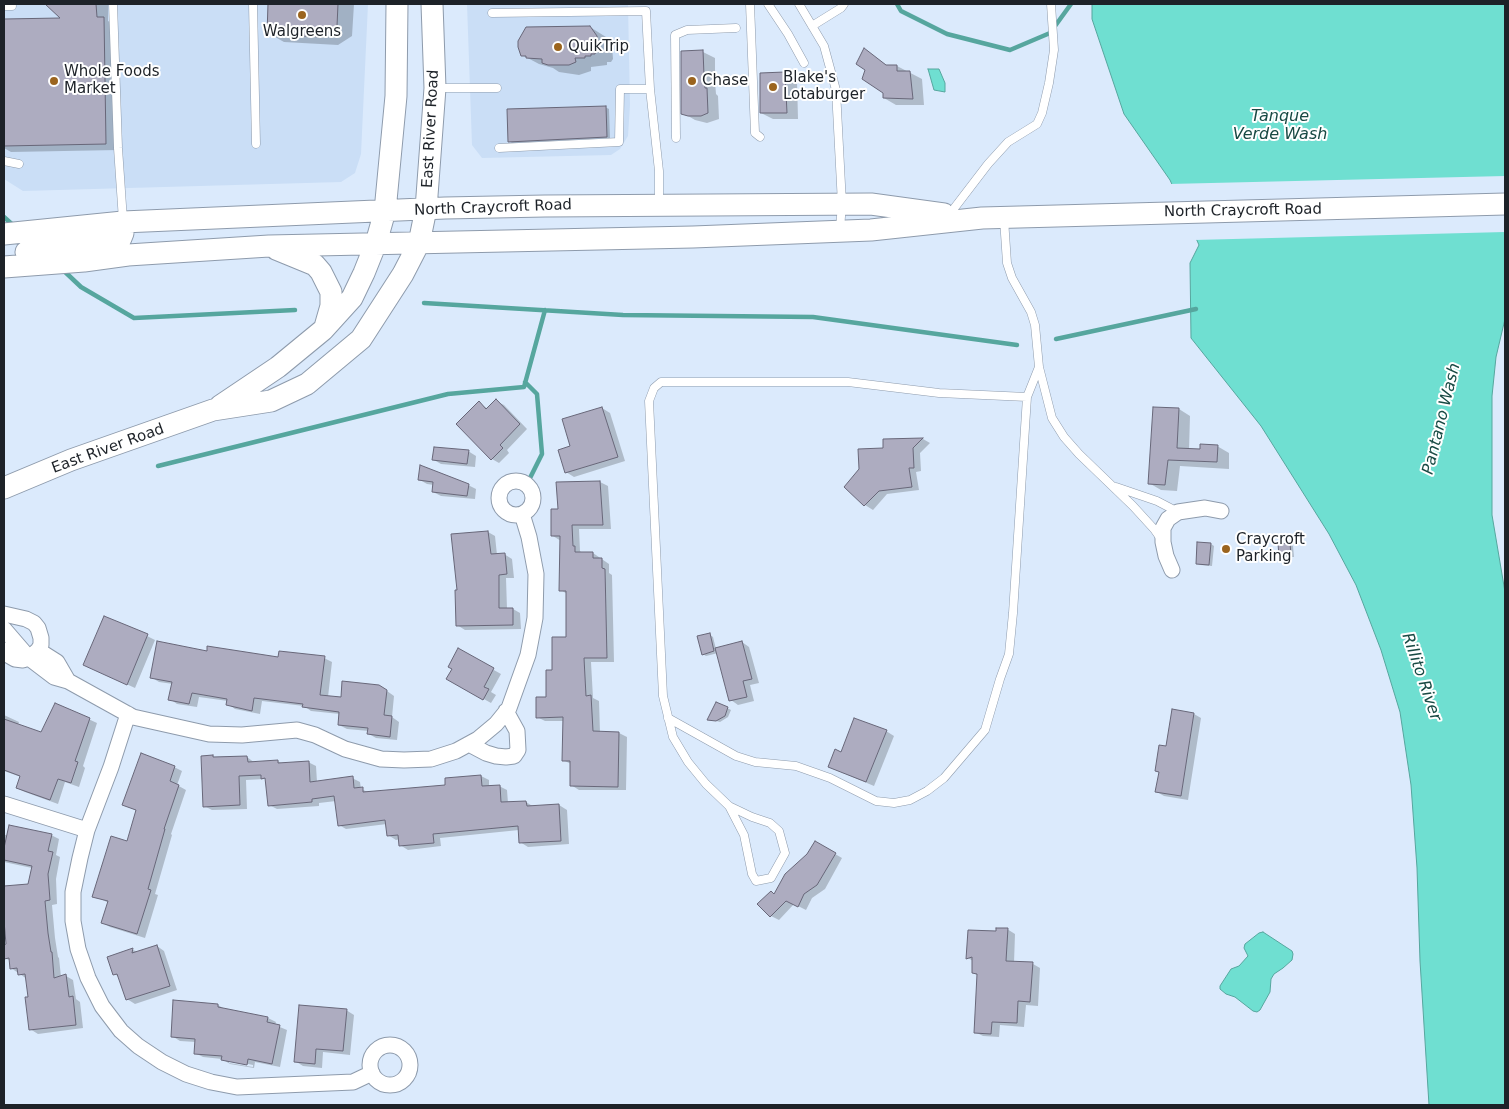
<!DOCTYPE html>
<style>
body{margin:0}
#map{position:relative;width:1509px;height:1109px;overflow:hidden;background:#dbeafc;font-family:"DejaVu Sans",sans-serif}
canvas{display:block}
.frame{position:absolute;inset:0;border:5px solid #1d2228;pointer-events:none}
</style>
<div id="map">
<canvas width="1509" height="1109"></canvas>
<div class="frame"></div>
</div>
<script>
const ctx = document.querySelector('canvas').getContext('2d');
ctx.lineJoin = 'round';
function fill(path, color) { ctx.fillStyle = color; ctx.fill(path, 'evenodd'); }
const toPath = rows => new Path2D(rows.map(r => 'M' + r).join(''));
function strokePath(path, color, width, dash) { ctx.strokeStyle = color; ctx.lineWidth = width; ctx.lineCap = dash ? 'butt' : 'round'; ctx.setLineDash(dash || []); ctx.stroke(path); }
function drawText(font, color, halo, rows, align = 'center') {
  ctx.font = font + ' "DejaVu Sans",sans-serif'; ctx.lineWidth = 4; ctx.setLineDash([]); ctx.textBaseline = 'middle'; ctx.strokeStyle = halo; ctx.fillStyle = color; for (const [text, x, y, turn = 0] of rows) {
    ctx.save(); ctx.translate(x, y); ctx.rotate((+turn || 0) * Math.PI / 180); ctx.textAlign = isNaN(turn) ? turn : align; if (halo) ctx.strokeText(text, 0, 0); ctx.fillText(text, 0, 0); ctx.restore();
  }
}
const built = toPath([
 [4,4,368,4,361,154,355,173,341,182,23,191,4,179],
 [467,4,628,4,630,105,628,136,620,149,611,155,482,158,472,145]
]);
const water = toPath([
 [1092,4,1505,4,1505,319,1496,357,1492,396,1492,515,1505,592,1505,1105,1429,1105,1420,961,1417,868,1411,785,1400,712,1381,650,1356,585,1329,534,1261,426,1191,338,1190,263,1199,245,1170,180,1124,114,1092,19,1092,4],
 [928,69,939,69,945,83,945,92,934,90,928,69],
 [1263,932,1292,951,1293,954,1292,960,1283,968,1274,974,1271,979,1270,992,1260,1010,1257,1012,1253,1011,1235,997,1226,994,1220,989,1220,986,1231,969,1239,966,1248,956,1244,948,1245,944,1259,933,1263,932]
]);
const pier = toPath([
 [1505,176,1505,232,1194,240,1169,184]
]);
const shadow = toPath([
 [46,4,108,4,108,21,115,25,118,150,11,152,4,148,4,20,63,19],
 [269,4,354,4,352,36,338,45,284,42,268,33],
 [590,27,606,37,612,46,613,59,611,62,607,62,607,65,591,67,591,71,579,75,559,72,553,68,539,64,522,55],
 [864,50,888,66,897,66,922,79,924,105,896,105,884,98,884,93,867,70],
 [703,52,715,58,715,82,716,94,718,96,719,119,707,123,695,120,683,113],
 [785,73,797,80,798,119,773,119,761,113],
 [605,107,609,109,610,138,512,143,509,141],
 [496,401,504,405,527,429,507,450,509,453,499,463,492,459,479,403,488,409],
 [602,408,610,413,625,461,574,477,566,472,571,447],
 [1179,409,1190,416,1189,450,1201,451,1217,446,1229,453,1229,469,1180,466,1177,491,1161,490,1149,483],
 [923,439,930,443,920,453,921,471,916,472,919,490,887,494,873,510,865,505,846,487,885,449,884,440],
 [468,451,476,456,475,467,441,464,434,460],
 [420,480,468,485,476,489,475,499,441,496,433,492,434,485,427,484],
 [600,482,608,486,611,529,579,529,580,551,582,553,593,553,609,564,609,573,612,575,614,662,591,662,593,698,599,701,600,733,619,733,627,737,626,790,579,790,571,785,571,764,563,760,564,721,545,721,537,717,548,699,553,671,567,638,567,594,561,590,561,541,553,536,559,510],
 [488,532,495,536,497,555,504,554,512,559,514,578,506,578,507,609,513,609,520,613,521,629,465,630,457,625],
 [1211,544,1214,546,1212,566,1200,565,1197,563],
 [1289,544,1293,546,1294,557,1283,557,1280,555],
 [710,635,713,637,716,649,742,642,749,647,759,683,750,685,754,701,738,705,731,700,718,653,706,656,703,654],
 [147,636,155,640,135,688,111,677],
 [458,650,501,674,491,692,496,695,491,703,448,679,453,668],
 [208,653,279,659,324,658,332,662,328,697,342,699,387,691,394,696,392,717,399,722,397,740,376,738,369,734,369,731,347,729,339,725,340,714,311,711,304,706,262,701,260,714,235,709,228,704,228,701,199,697,197,707,177,704,170,699,173,684,159,682,151,677],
 [56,704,97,723,83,766,85,768,79,787,65,782,58,804,25,792,17,788,21,777,4,771,4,715,19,722,18,725,41,734],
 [727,708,731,710,728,717,720,722,709,719],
 [1194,714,1201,718,1188,800,1164,796,1157,792,1160,772,1157,771,1168,747],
 [886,731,894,736,874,786,829,767],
 [213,756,216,758,247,757,255,763,278,761,282,764,308,762,316,766,317,782,352,778,360,782,361,789,370,793,447,786,446,779,481,776,489,780,489,787,499,786,507,790,508,803,526,802,534,807,559,805,567,810,569,844,528,847,520,842,519,830,440,838,441,846,408,850,400,845,400,839,396,840,388,835,387,824,346,829,339,825,336,801,319,803,319,806,277,809,269,805,267,780,265,779,246,780,247,809,212,810,204,806],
 [174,767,182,771,177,785,186,790,171,834,172,835,155,894,158,895,145,938,110,927,103,923,109,903,94,896,128,842,137,811,124,805],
 [4,835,51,835,59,839,56,855,60,857,56,879,57,904,52,905,55,938,58,957,59,958,61,977,66,976,73,980,76,999,80,1002,83,1028,38,1034,30,1029,27,979,11,968,11,961,5,958,8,945,6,923,4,922,4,887,29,885,32,868,4,862],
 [816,843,842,858,825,889,812,898,806,910,794,904,779,920,771,916,759,904,775,895,808,855],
 [1007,929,1015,934,1014,963,1033,964,1040,968,1038,1006,1026,1005,1024,1027,1000,1025,999,1037,983,1036,975,1032,979,976,973,973,973,961,968,958,997,933],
 [157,946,164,951,177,990,135,1004,127,999,120,977,114,974,109,958,133,950,138,952],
 [175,1002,218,1005,226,1010,268,1018,276,1022,275,1025,287,1030,280,1067,255,1062,254,1068,230,1064,222,1059,203,1057,195,1053,196,1042,180,1041,172,1036],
 [229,1060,253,1065,253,1067,229,1063],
 [346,1010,354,1015,350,1055,323,1052,322,1068,303,1066,295,1061]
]);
const stream = toPath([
 [897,4,901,11,947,34,1010,50,1050,33,1071,4],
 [4,217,14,226],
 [63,270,81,287,134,318,295,310],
 [424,303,623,315,813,317,1017,345],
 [1056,339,1196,309],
 [525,382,537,394,542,454,529,480],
 [158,466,448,394,524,387,545,310]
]);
const building = toPath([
 [45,4,96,4,97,17,104,17,106,144,4,146,4,19,60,18,45,4],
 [268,4,338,4,337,26,322,37,267,34,268,4],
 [590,26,597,36,598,41,595,54,591,54,591,56,585,56,585,58,575,58,576,62,569,65,548,65,542,63,542,59,526,58,526,56,521,56,518,47,518,41,526,27,590,26],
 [864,48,886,65,897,65,897,71,910,71,913,99,883,98,883,93,862,79,865,70,856,64,864,48],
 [703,50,704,75,705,88,707,88,708,113,701,116,688,116,681,114,681,51,703,50],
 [785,72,787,113,760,113,760,73,785,72],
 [606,106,607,137,508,142,507,109,606,106],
 [496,399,520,424,500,445,503,448,491,460,456,424,479,401,486,409,496,399],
 [602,407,618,457,565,473,558,450,570,446,562,419,602,407],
 [1153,407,1179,408,1177,448,1200,449,1200,444,1218,445,1217,462,1168,460,1165,485,1148,484,1153,407],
 [923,438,913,448,914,468,909,468,912,487,879,491,864,506,844,487,859,469,858,449,883,448,883,439,923,438],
 [434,447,469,450,467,464,432,460,434,447],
 [420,465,469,484,467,496,432,492,433,482,418,480,420,465],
 [600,481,603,525,572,525,573,546,575,546,575,552,593,552,593,558,602,558,602,568,605,569,607,658,584,658,586,696,591,695,593,731,619,732,618,787,570,786,570,761,562,761,563,717,536,718,536,697,546,697,546,670,552,670,552,637,566,637,566,591,559,591,560,536,551,536,551,509,558,509,556,482,600,481],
 [488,531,491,554,505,553,507,574,499,575,499,608,513,608,513,625,456,626,455,590,457,590,451,534,488,531],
 [1197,542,1211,543,1209,565,1196,564,1197,542],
 [1290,543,1291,555,1279,556,1278,544,1290,543],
 [104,616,148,634,127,685,83,665,104,616],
 [710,633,714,651,702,655,697,636,710,633],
 [157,641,207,651,207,646,278,657,279,651,325,656,320,695,341,697,342,681,379,685,387,690,384,715,392,716,390,737,367,734,368,728,338,725,339,712,302,707,303,704,254,698,252,711,226,705,227,699,192,693,189,704,168,700,172,682,150,678,157,641],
 [742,641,752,679,743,681,747,697,729,701,715,648,742,641],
 [458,648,494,668,484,687,489,689,483,700,446,679,452,669,448,667,458,648],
 [716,702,728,707,725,716,716,721,707,720,716,702],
 [55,703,90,718,75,761,78,762,71,783,58,779,50,800,16,788,20,776,4,770,4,719,41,732,55,703],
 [1172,709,1194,713,1181,796,1155,792,1159,772,1155,771,1159,745,1166,746,1172,709],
 [854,718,887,730,866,782,828,767,835,749,841,752,854,718],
 [141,753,175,766,170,781,179,785,164,829,165,829,148,889,151,890,137,934,101,923,108,901,92,897,111,836,127,841,136,810,122,805,141,753],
 [213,755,213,757,247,756,248,762,278,760,278,763,309,761,310,782,353,776,354,788,363,787,363,792,445,785,445,778,481,775,482,786,500,785,501,802,526,801,527,806,559,804,561,841,519,843,518,826,433,834,434,843,399,846,398,835,387,836,385,820,338,826,334,796,312,799,312,802,268,806,265,778,261,779,261,775,239,776,240,805,203,807,201,756,213,755],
 [9,825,52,834,48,851,53,852,48,874,50,900,45,901,48,933,51,952,52,952,54,978,66,974,69,997,73,996,76,1025,29,1030,25,997,28,997,25,974,18,975,17,968,10,969,9,958,4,959,4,945,6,944,4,921,4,886,28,884,32,866,4,860,4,848,9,825],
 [815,841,836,853,817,885,804,894,798,907,786,901,770,917,757,904,771,891,774,894,785,874,807,854,815,841],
 [996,928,1008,928,1006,961,1033,962,1030,1002,1018,1001,1017,1023,992,1022,991,1034,974,1033,977,974,972,973,972,957,966,959,968,930,996,931,996,928],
 [157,945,170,986,126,1000,117,974,113,975,107,957,133,948,132,953,157,945],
 [173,1000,218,1004,218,1007,268,1017,267,1022,280,1025,272,1064,248,1059,247,1065,221,1060,222,1056,194,1054,195,1039,171,1037,173,1000],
 [299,1005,347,1009,343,1051,316,1049,315,1064,294,1062,299,1005]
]);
const lane = toPath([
 [113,4,118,148,123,220],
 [253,4,256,144],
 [750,4,755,133,760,137],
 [768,4,788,34,804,63],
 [799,4,824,46,836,90,842,204,840,229],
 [4,6,12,6],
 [492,13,646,11,650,89,659,171,659,204],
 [812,26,841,8,844,4],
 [437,88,497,88],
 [676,138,675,35,687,30,736,28],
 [499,148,619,142,620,89,650,89],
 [4,161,19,164],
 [949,215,988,164,1008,142,1037,124,1042,113,1049,83,1054,50,1051,4],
 [1004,219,1007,263,1012,278,1031,312,1035,325,1039,367,1052,418,1064,437,1079,454,1133,506,1154,529,1161,539],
 [1116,487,1157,501,1178,512],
 [668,718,736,756,755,762,796,766,830,778,876,801,894,803,910,800,927,791,944,778,985,730,1000,679,1009,654,1013,613,1027,397,1039,367],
 [729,806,744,835,752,874,756,881,771,878,785,853,779,831,770,823,752,817,729,806,706,784,688,762,673,737,663,696,649,401,654,388,661,382,848,382,939,393,1027,397]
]);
const street = toPath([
 '499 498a17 17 0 1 1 34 0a17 17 0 1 1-34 0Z',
 [1172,570,1166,556,1163,542,1163,528,1168,519,1178,512,1205,508,1221,511],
 [4,614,26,619,34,623,38,628,41,638,41,645,38,650,29,658,23,660,15,659,8,655,4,650],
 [4,629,29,658,54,677,68,681,57,662,38,650],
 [68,681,133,717,209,734,242,735,297,730,315,735,345,749,381,759,404,760,431,759,456,751,478,739,496,724,509,708,528,655,535,618,536,574,529,537,522,514],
 [128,714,111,767,87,830,80,858,73,892,73,921,78,949,88,978,102,1006,121,1031,138,1046,162,1062,186,1074,211,1082,237,1087,353,1082,372,1073],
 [469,744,486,753,496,756,506,757,514,756,518,750,517,731,506,711],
 [4,804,87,830],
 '370 1065a20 20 0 1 1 40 0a20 20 0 1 1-40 0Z'
]);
const secondary = toPath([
 [4,234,123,222,445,208,545,206,871,204,944,214],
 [276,249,315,265,321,272,331,292,331,306,325,327],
 [26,252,116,240,121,238,123,233,123,222],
 [4,267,84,261,128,255,269,246,693,237,871,230,982,218,1505,204],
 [220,406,278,367,323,330,352,298,364,273,376,243,385,211,396,96,397,4],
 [4,488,71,460,213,410,271,401,307,384,361,339,403,274,419,243,426,209,435,88,432,4]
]);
const markers = [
 [302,15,5,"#9b641e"],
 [558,47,5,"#9b641e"],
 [54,81,5,"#9b641e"],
 [692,81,5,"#9b641e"],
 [773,87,5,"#9b641e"],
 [1226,549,5,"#9b641e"]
];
const poiNames = [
 ["Walgreens",302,32,"center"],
 ["QuikTrip",568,47],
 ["Whole Foods",64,72],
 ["Market",64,89],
 ["Blake's",783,78],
 ["Lotaburger",783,95],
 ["Chase",702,81],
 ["Craycroft",1236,540],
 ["Parking",1236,557]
];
const streetNames = [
 ["East River Road",431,129,-87],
 ["North Craycroft Road",493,208,-2],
 ["North Craycroft Road",1243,211,-1],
 ["East River Road",108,449,-20]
];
const waterNames = [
 ["Tanque",1280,117],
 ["Verde Wash",1280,135],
 ["Pantano Wash",1442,419,-76],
 ["Rillito River",1421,677,71]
];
fill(built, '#cadef6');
fill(water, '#6fdfd1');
strokePath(water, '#56a69e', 1);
fill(pier, '#dbeafc');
fill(shadow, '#0003');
strokePath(stream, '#56a69e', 4.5);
fill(building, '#adacc0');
strokePath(building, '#686779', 1);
strokePath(lane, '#8e9bac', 9);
strokePath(street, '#8e9bac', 17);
strokePath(secondary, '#8e9bac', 23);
strokePath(lane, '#fff', 8);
strokePath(street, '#fff', 15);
strokePath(secondary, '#fff', 21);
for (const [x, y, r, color] of markers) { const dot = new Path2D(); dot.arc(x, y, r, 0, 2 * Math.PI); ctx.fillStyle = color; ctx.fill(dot); strokePath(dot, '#fff', 2); }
drawText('15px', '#1d2228', '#fff', poiNames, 'left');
drawText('15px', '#1d2228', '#fff', streetNames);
drawText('italic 16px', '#184a44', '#fff', waterNames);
</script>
